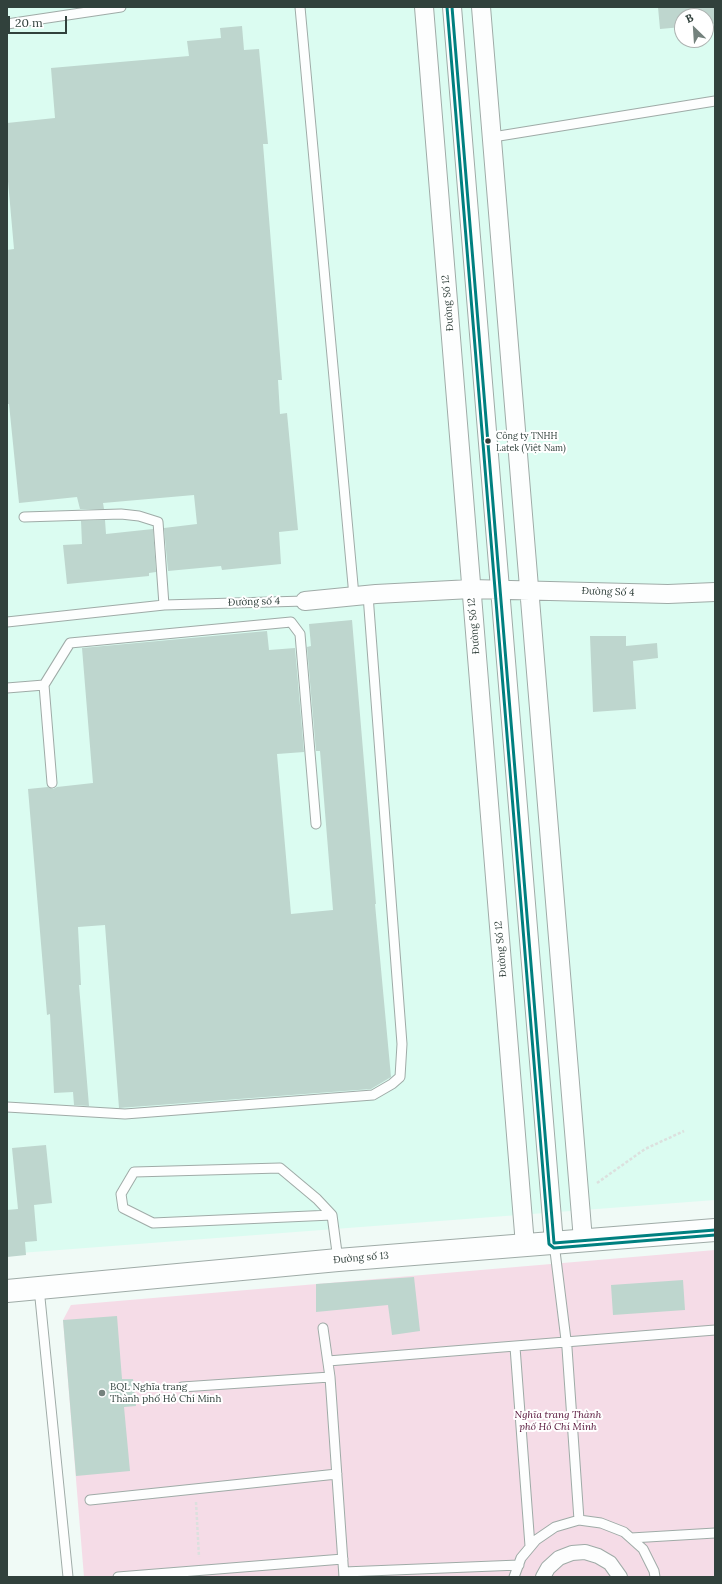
<!DOCTYPE html>
<html>
<head>
<meta charset="utf-8">
<style>
	body { margin:0 }
	#map { position:relative; width:722px; height:1584px; overflow:hidden; background:#f0faf6; font-family:Lora,serif }
	canvas { display:block }
	.frame { position:absolute; inset:0; border:8px solid #31413c; pointer-events:none }
	.north { position:absolute; left:674px; top:8px; width:40px; height:40px; box-sizing:border-box; background:#fff; border:1px solid #adb3b1; border-radius:50%; rotate:335deg; font-size:11px; font-weight:700; line-height:16px; text-align:center; color:#31413c }
	.north::after { content:''; display:block; margin:auto; width:14px; height:18px; background:#74827d; clip-path:polygon(50% 0,100% 100%,50% 72%,0 100%) }
	.scale { position:absolute; left:8px; top:16px; width:59px; height:18px; box-sizing:border-box; border:2px solid #31413c; border-top:0; padding-left:5px; font-size:12px; line-height:14px; white-space:nowrap; color:#31413c; -webkit-text-stroke:3px #fff; paint-order:stroke }
</style>
</head>
<body>
<div id="map">
<canvas width="722" height="1584"></canvas>
<div class="frame"></div>
<div class="north">B</div>
<div class="scale">20 m</div>
</div>
<script>
const context = document.querySelector('canvas').getContext('2d');
context.lineJoin = 'round';
function paint(path, color) { context.fillStyle = color; context.fill(path, 'evenodd'); }
const toPath = rows => new Path2D(rows.map(r => 'M' + r).join(''));
function trace(path, color, width, dash) { context.strokeStyle = color; context.lineWidth = width; context.lineCap = dash ? 'butt' : 'round'; context.setLineDash(dash || []); context.stroke(path); }
function drawText(font, color, halo, rows, align = 'center') {
  context.font = font + ' Lora,serif'; context.lineWidth = 4; context.setLineDash([]); context.textBaseline = 'middle'; context.strokeStyle = halo; context.fillStyle = color; for (const [text, x, y, turn = 0] of rows) {
    context.save(); context.translate(x, y); context.rotate((+turn || 0) * Math.PI / 180); context.textAlign = isNaN(turn) ? turn : align; if (halo) context.strokeText(text, 0, 0); context.fillText(text, 0, 0); context.restore();
  }
}
paint(toPath([
	[7,7,715,7,715,1200,7,1254],
	[682,16,706,16,706,40,682,40]
]), '#dbfcf1');
paint(toPath([
	[715,1250,715,1577,84,1577,63,1320,71,1305]
]), '#f5dce7');
paint(toPath([
	[658,7,715,7,715,24,706,25,706,16,682,16,682,27,660,29],
	[242,26,244,50,259,49,268,144,263,144,282,380,278,380,280,414,287,413,298,530,279,532,281,564,222,570,221,566,168,571,164,528,197,524,194,495,103,503,104,509,80,509,77,497,19,503,9,404,7,404,7,250,14,249,7,170,7,123,55,118,51,68,189,56,187,41,221,38,220,28],
	[105,520,106,534,153,529,156,572,149,573,149,576,67,584,63,545,82,544,81,521],
	[352,620,376,904,375,904,391,1077,371,1089,119,1108,105,925,78,927,81,985,79,985,89,1106,74,1105,73,1092,54,1093,50,1014,47,1015,28,789,48,787,53,789,57,787,93,783,82,648,267,631,269,650,295,648,304,752,277,754,291,914,333,910,320,751,316,751,307,647,311,646,309,624],
	[590,636,626,636,626,646,657,643,658,658,633,661,636,709,593,712],
	[46,1145,52,1203,34,1205,37,1241,25,1242,26,1255,7,1257,7,1210,18,1209,12,1148],
	[414,1277,420,1331,392,1335,388,1305,316,1312,316,1284],
	[683,1280,685,1310,613,1315,611,1285],
	[117,1316,122,1379,133,1379,136,1406,124,1407,130,1471,76,1476,63,1320]
]), '#bed6ce');
const service = toPath([
	[300,7,354,596],
	[7,24,121,7],
	[493,137,715,101],
	[24,517,121,514,139,516,158,522,164,605],
	[7,622,164,605,305,601],
	[44,685,52,783],
	[7,688,44,685,70,643,291,622,300,634,316,824],
	[7,1107,125,1114,373,1095,392,1084,400,1077,402,1044,368,595],
	[332,1215,153,1223,123,1208,121,1194,134,1172,280,1168,317,1199,332,1215,338,1260],
	[554,1243,567,1348,579,1520],
	[39,1288,68,1577],
	[323,1328,330,1377,344,1577],
	[515,1347,530,1546],
	[328,1361,715,1330],
	[182,1387,330,1377],
	[90,1500,337,1474],
	[631,1538,715,1533],
	[344,1572,519,1565],
	[118,1577,343,1559],
	[514,1577,521,1558,536,1540,555,1527,579,1520,601,1523,624,1532,643,1549,654,1571,655,1577]
]);
const pedestrian = toPath([
	[543,1577,548,1568,559,1558,572,1553,585,1552,598,1556,610,1563,620,1577]
]);
const minor = toPath([
	[424,7,525,1245],
	[452,7,554,1243],
	[481,7,583,1240],
	[305,601,376,594,471,589,668,594,715,592]
]);
const tertiary = toPath([
	[7,1291,338,1260,715,1230]
]);
trace(service, '#9faba7', 11);
trace(pedestrian, '#9faba7', 16);
trace(minor, '#9faba7', 20);
trace(tertiary, '#9faba7', 24);
trace(toPath([
	[597,1183,645,1149,684,1131],
	[196,1502,199,1557]
]), '#dce0de', 2.5, [3, 2]);
trace(service, '#fdfefe', 9);
trace(pedestrian, '#fdfefe', 14);
trace(minor, '#fdfefe', 18);
trace(tertiary, '#fdfefe', 22);
trace(toPath([
	[452,7,554,1243,715,1230]
]), '#008080', 3);
trace(toPath([
	[447,7,549,1244,554,1248,715,1235]
]), '#008080', 3);
for (const [x, y, r, color] of [
	[488,441,3.5,"#31413c"],
	[102,1393,4,"#74827d"]
]) { const dot = new Path2D(); dot.arc(x, y, r, 0, 2 * Math.PI); context.fillStyle = color; context.fill(dot); trace(dot, '#fff', 1.5); }
drawText('9px', '#31413c', '#fff', [
	["Công ty TNHH",496,436],
	["Latek (Việt Nam)",496,448]
], 'left');
drawText('10px', '#31413c', '#fff', [
	["Đường Số 12",448,303,-95],
	["Đường Số 4",608,592,2],
	["Đường số 4",254,602,-2],
	["Đường Số 12",474,626,-95],
	["Đường Số 12",501,949,-95],
	["Đường số 13",361,1258,-5]
]);
drawText('10px', '#31413c', '#fff', [
	["BQL Nghĩa trang",110,1387],
	["Thành phố Hồ Chí Minh",110,1399]
], 'left');
drawText('italic 10px', '#520e34', '#fff', [
	["Nghĩa trang Thành",558,1415],
	["phố Hồ Chí Minh",558,1427]
]);
</script>
</body>
</html>
